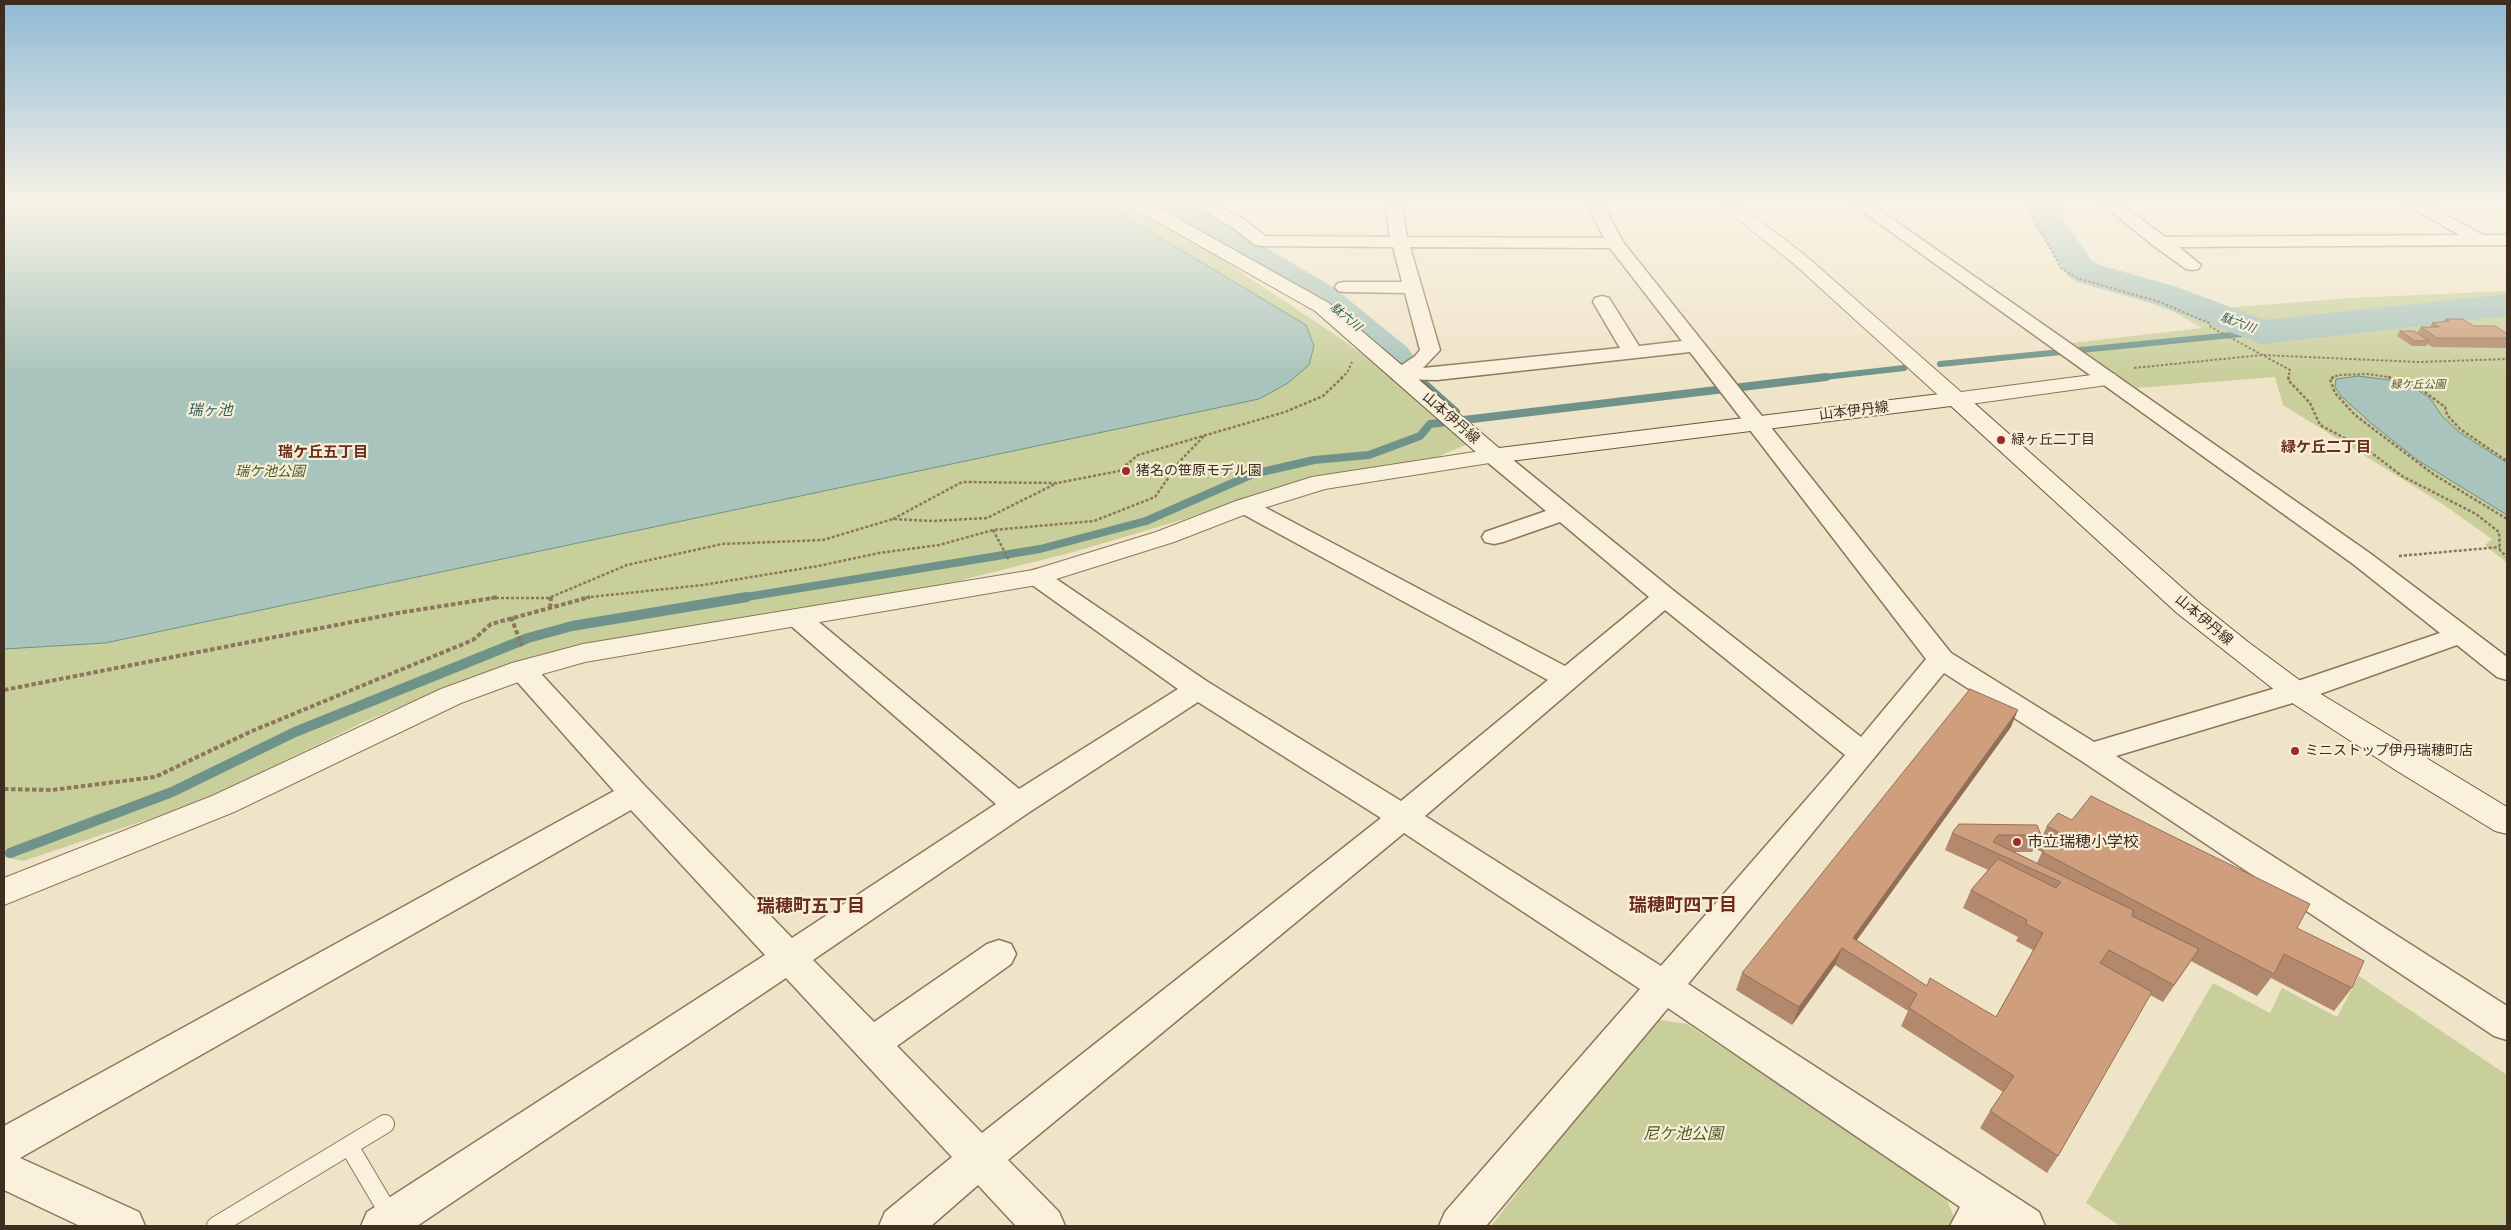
<!DOCTYPE html>
<html>
<head>
<meta charset="utf-8">
<style>
	body { margin:0 }
	#map { position:relative; width:2511px; height:1230px; overflow:hidden; background:#f0e4c8; font-family:"Crimson Pro",serif }
	canvas { display:block }
	.frame { position:absolute; inset:0; border:5px solid #3d2e20; pointer-events:none }
</style>
</head>
<body>
<div id="map">
<canvas width="2511" height="1230"></canvas>
<div class="frame"></div>
</div>
<script>
const context = document.querySelector('canvas').getContext('2d');
context.lineJoin = 'round';
function paint(path, color) { context.fillStyle = color; context.fill(path, 'evenodd'); }
const toPath = rows => new Path2D(rows.map(r => 'M' + r).join(''));
function trace(path, color, width, dash) { context.strokeStyle = color; context.lineWidth = width; context.lineCap = dash ? 'butt' : 'round'; context.setLineDash(dash || []); context.stroke(path); }
function drawText(font, color, halo, rows, align = 'center') {
  context.font = font + ' "Crimson Pro","Noto Sans JP",serif'; context.lineWidth = 4.5; context.setLineDash([]); context.textBaseline = 'middle'; context.strokeStyle = halo; context.fillStyle = color; for (const [text, x, y, turn = 0] of rows) {
    context.save(); context.translate(x, y); context.rotate((+turn || 0) * Math.PI / 180); context.textAlign = isNaN(turn) ? turn : align; if (halo) context.strokeText(text, 0, 0); context.fillText(text, 0, 0); context.restore();
  }
}
paint(toPath([
	[4,204,1127,204,1215,255,1337,336,1382,368,1468,444,1430,460,1344,474,1268,490,1185,519,1070,553,942,585,558,650,469,678,366,721,198,803,23,861,4,857],
	[2507,291,2507,563,2485,545,2492,539,2441,503,2283,405,2275,377,2137,388,2072,343,2202,328,2174,312,2349,298],
	[2359,976,2507,1075,2507,1226,2120,1226,2086,1203,2213,983,2270,1013,2282,988,2337,1017],
	[1654,1019,1687,1024,1944,1193,1956,1222,1953,1226,1491,1226]
]), '#c9cf9b');
const water = toPath([
	[4,204,1104,204,1306,325,1314,346,1309,365,1288,383,1259,399,105,643,4,649,4,204],
	[2358,376,2397,381,2416,389,2430,398,2442,416,2459,432,2507,463,2507,515,2419,461,2372,424,2341,396,2335,387,2336,379,2358,376]
]);
paint(water, '#a9c4bc');
trace(water, '#6f938a', 1);
trace(toPath([
	[1393,355,1419,378],
	[1940,364,2262,332],
	[1816,378,1904,368]
]), '#6f938a', 6);
trace(toPath([
	[1417,377,1456,412],
	[740,598,1040,549,1146,521,1253,474,1314,460,1369,455,1420,436,1430,424,1826,377]
]), '#6f938a', 8);
trace(toPath([
	[10,853,172,792,295,732,528,638,572,626,747,597]
]), '#6f938a', 10);
paint(toPath([
	[1153,204,1192,204,1333,287,1407,347,1413,355,1407,363,1393,367,1379,363,1307,303,1158,211,1153,204],
	[2032,204,2064,204,2062,218,2092,261,2103,266,2174,286,2265,320,2507,294,2507,316,2262,344,2148,302,2077,282,2067,275,2030,218,2032,204]
]), '#a9c4bc');
const service = toPath([
	[349,1146,391,1217],
	[216,1226,385,1124]
]);
const minor = toPath([
	[1194,204,1214,204,1245,220,1265,236,1390,237,1385,204,1401,204,1407,237,1604,238,1587,204,1603,204,1623,242,1951,653,2094,742,2286,685,2440,633,2353,564,1852,204,1871,204,2371,554,2507,657,2507,680,2497,677,2457,645,2306,699,2116,756,2507,1006,2507,1040,2494,1036,2080,760,1944,673,1688,984,2039,1212,2045,1226,1950,1226,1960,1207,1668,1008,1486,1226,1439,1226,1445,1212,1640,989,1404,833,1008,1160,1059,1212,1065,1226,1016,1226,978,1185,931,1226,879,1226,885,1212,952,1157,786,978,417,1226,361,1226,367,1212,765,955,631,810,20,1158,139,1212,145,1226,80,1226,4,1190,4,1126,614,791,512,676,508,670,512,664,522,661,532,664,645,786,792,938,996,804,790,625,786,619,790,613,799,611,808,613,1019,789,1178,689,1028,582,1024,577,1028,572,1037,569,1046,572,1208,682,1401,801,1548,680,1237,511,1233,506,1237,501,1245,499,1253,501,1565,666,1649,597,1560,522,1503,542,1494,544,1485,542,1482,537,1485,532,1546,511,1486,461,1483,456,1486,451,1494,449,1502,451,1674,591,1861,737,1926,659,1690,352,1437,380,1393,379,1390,375,1393,371,1415,356,1420,350,1405,293,1344,292,1338,291,1335,287,1338,283,1344,282,1402,282,1393,247,1261,246,1255,245,1233,228,1194,204],
	[1410,247,1610,248,1682,341,1639,346,1609,298,1602,296,1595,298,1593,302,1620,348,1423,368,1440,350,1410,247],
	[1665,610,1845,755,1661,966,1425,816,1665,610],
	[1198,702,1381,818,982,1133,897,1046,1011,964,1016,954,1011,944,999,940,987,944,874,1022,813,960,1028,813,1198,702],
	[2102,204,2121,204,2165,237,2459,235,2406,204,2426,204,2483,235,2507,235,2507,245,2179,247,2201,265,2198,269,2192,270,2186,269,2154,246,2102,204]
]);
const tertiary = toPath([
	[1719,204,1738,204,1806,256,1961,392,2107,373,2115,374,2118,379,2115,384,2107,385,1956,406,1948,404,1794,264,1719,204],
	[1494,449,1502,451,1506,456,1502,461,1325,489,1254,511,1174,542,1037,585,585,662,532,677,461,703,234,812,4,905,4,878,212,796,441,689,512,663,583,644,1033,570,1156,532,1236,501,1312,477,1494,449]
]);
const secondary = toPath([
	[1131,204,1152,204,1329,303,1499,448,1956,392,1964,394,2197,601,2248,642,2306,685,2507,807,2507,834,2495,831,2397,771,2286,699,2177,613,1951,406,1494,463,1486,461,1315,311,1133,208,1131,204]
]);
trace(service, '#8d765c', 20);
trace(minor, '#8d765c', 3);
trace(tertiary, '#8d765c', 2);
trace(secondary, '#6f573f', 2);
trace(toPath([
	[2026,204,2061,268,2077,278,2160,302,2209,323,2211,327,2290,370,2288,378],
	[2134,368,2262,355,2418,362,2507,359],
	[1341,378,1347,373,1352,362],
	[2331,378,2339,375,2368,374,2394,378]
]), '#8d765c', 2, [2.5, 2]);
trace(toPath([
	[2289,377,2288,380,2310,403,2320,425,2369,451,2402,476,2476,514,2499,532,2500,550,2507,557],
	[2334,377,2330,379,2335,393,2355,415,2433,474,2507,519],
	[2388,377,2418,387,2445,407,2447,415,2460,429,2507,461],
	[893,519,962,482,1057,483,1119,471,1138,455,1285,412,1323,396,1343,377],
	[993,530,1009,560],
	[2399,556,2500,547],
	[551,597,627,565,722,544,823,540,893,519,932,521,987,518,1057,483],
	[491,598,551,598],
	[581,598,703,585,818,566,879,553,939,545,993,530,1094,521,1155,497,1180,461,1206,434]
]), '#8d765c', 2.5, [3, 2]);
trace(toPath([
	[550,608,551,597],
	[511,617,522,646],
	[4,690,398,613,499,597],
	[4,789,52,790,155,777,252,731,473,640,491,624,590,597]
]), '#8d765c', 4, [4.5, 2.5]);
trace(service, '#faf1dc', 18);
paint(minor, '#faf1dc');
paint(tertiary, '#faf1dc');
paint(secondary, '#faf1dc');
paint(toPath([
	[2446,319,2507,334,2507,348,2432,347,2428,344,2426,346,2412,346,2397,336,2400,331,2417,333,2421,327,2430,327,2432,323,2444,322],
	[2011,727,1857,940,1927,986,1996,1017,2033,950,2016,941,2018,937,1963,908,1971,890,1988,870,1945,850,1952,833,2041,835,2032,852,2015,852,2037,863,2042,852,2036,849,2047,826,2072,820,2297,928,2352,988,2334,1011,2271,978,2257,996,2191,961,2163,1002,2150,995,2058,1156,2047,1173,1980,1128,1990,1111,2003,1092,1901,1026,1908,1011,1835,965,1792,1025,1736,990,1742,973]
]), '#b2896c');
paint(toPath([
	[2018,710,2011,727,1848,952,1853,938],
	[1842,948,1835,965,1792,1025,1799,1007]
]), '#916f58');
const building = toPath([
	[2446,319,2462,319,2474,326,2495,326,2507,334,2507,338,2437,338,2421,327,2439,327,2432,323,2449,321,2446,319],
	[2400,331,2414,331,2429,341,2415,341,2400,331],
	[1970,689,2018,710,1853,938,1927,986,1930,978,1996,1017,2043,933,2026,924,2027,920,1971,890,1998,859,2056,888,2061,882,1952,833,1959,824,2037,825,2041,835,1998,835,1993,842,2133,910,2132,916,2199,949,2174,985,2109,950,2100,963,2152,992,2058,1156,1990,1111,2014,1076,1909,1008,1917,994,1842,948,1799,1007,1742,973,1970,689],
	[2091,796,2310,904,2297,928,2364,961,2352,988,2284,954,2274,974,2042,852,2058,832,2047,826,2058,813,2072,820,2091,796]
]);
paint(building, '#cf9f7d');
trace(building, '#916f58', 1);
const sky = context.createLinearGradient(0, 0, 0, 376);
sky.addColorStop(0, '#8fbad6');
sky.addColorStop(0.54, '#f8f3e6');
sky.addColorStop(1, '#f8f3e600');
context.fillStyle = sky;
context.fillRect(0, 0, 2511, 376);
for (const [x, y, r, color] of [
	[2001,440,5,"#9e2a2b"],
	[1126,471,5,"#9e2a2b"],
	[2295,751,5,"#9e2a2b"],
	[2017,842,5,"#9e2a2b"]
]) { const dot = new Path2D(); dot.arc(x, y, r, 0, 2 * Math.PI); context.fillStyle = color; context.fill(dot); trace(dot, '#f7eed8', 2); }
drawText('italic 11px', '#4d5a26', '#f7eed8', [
	["緑ケ丘公園",2418,385]
]);
drawText('italic 12px', '#2f5d5a', '#f7eed8', [
	["駄六川",1346,317,40],
	["駄六川",2238,323,20]
]);
drawText('14px', '#3d2e20', '#f7eed8', [
	["山本伊丹線",1854,411,-7],
	["山本伊丹線",1451,418,41],
	["山本伊丹線",2204,620,40]
]);
drawText('14px', '#3d2e20', '#f7eed8', [
	["緑ヶ丘二丁目",2011,440],
	["猪名の笹原モデル園",1136,471],
	["ミニストップ伊丹瑞穂町店",2305,751]
], 'left');
drawText('italic 14px', '#4d5a26', '#f7eed8', [
	["瑞ケ池公園",270,472]
]);
drawText('italic 15px', '#2f5d5a', '#f7eed8', [
	["瑞ヶ池",210,410]
]);
drawText('bold 15px', '#6b2e1e', '#f7eed8', [
	["緑ケ丘二丁目",2326,447],
	["瑞ケ丘五丁目",323,452]
]);
drawText('16px', '#3d2e20', '#f7eed8', [
	["市立瑞穂小学校",2027,842]
], 'left');
drawText('italic 16px', '#4d5a26', '#f7eed8', [
	["尼ケ池公園",1683,1134]
]);
drawText('bold 18px', '#6b2e1e', '#f7eed8', [
	["瑞穂町四丁目",1683,905],
	["瑞穂町五丁目",811,906]
]);
</script>
</body>
</html>
